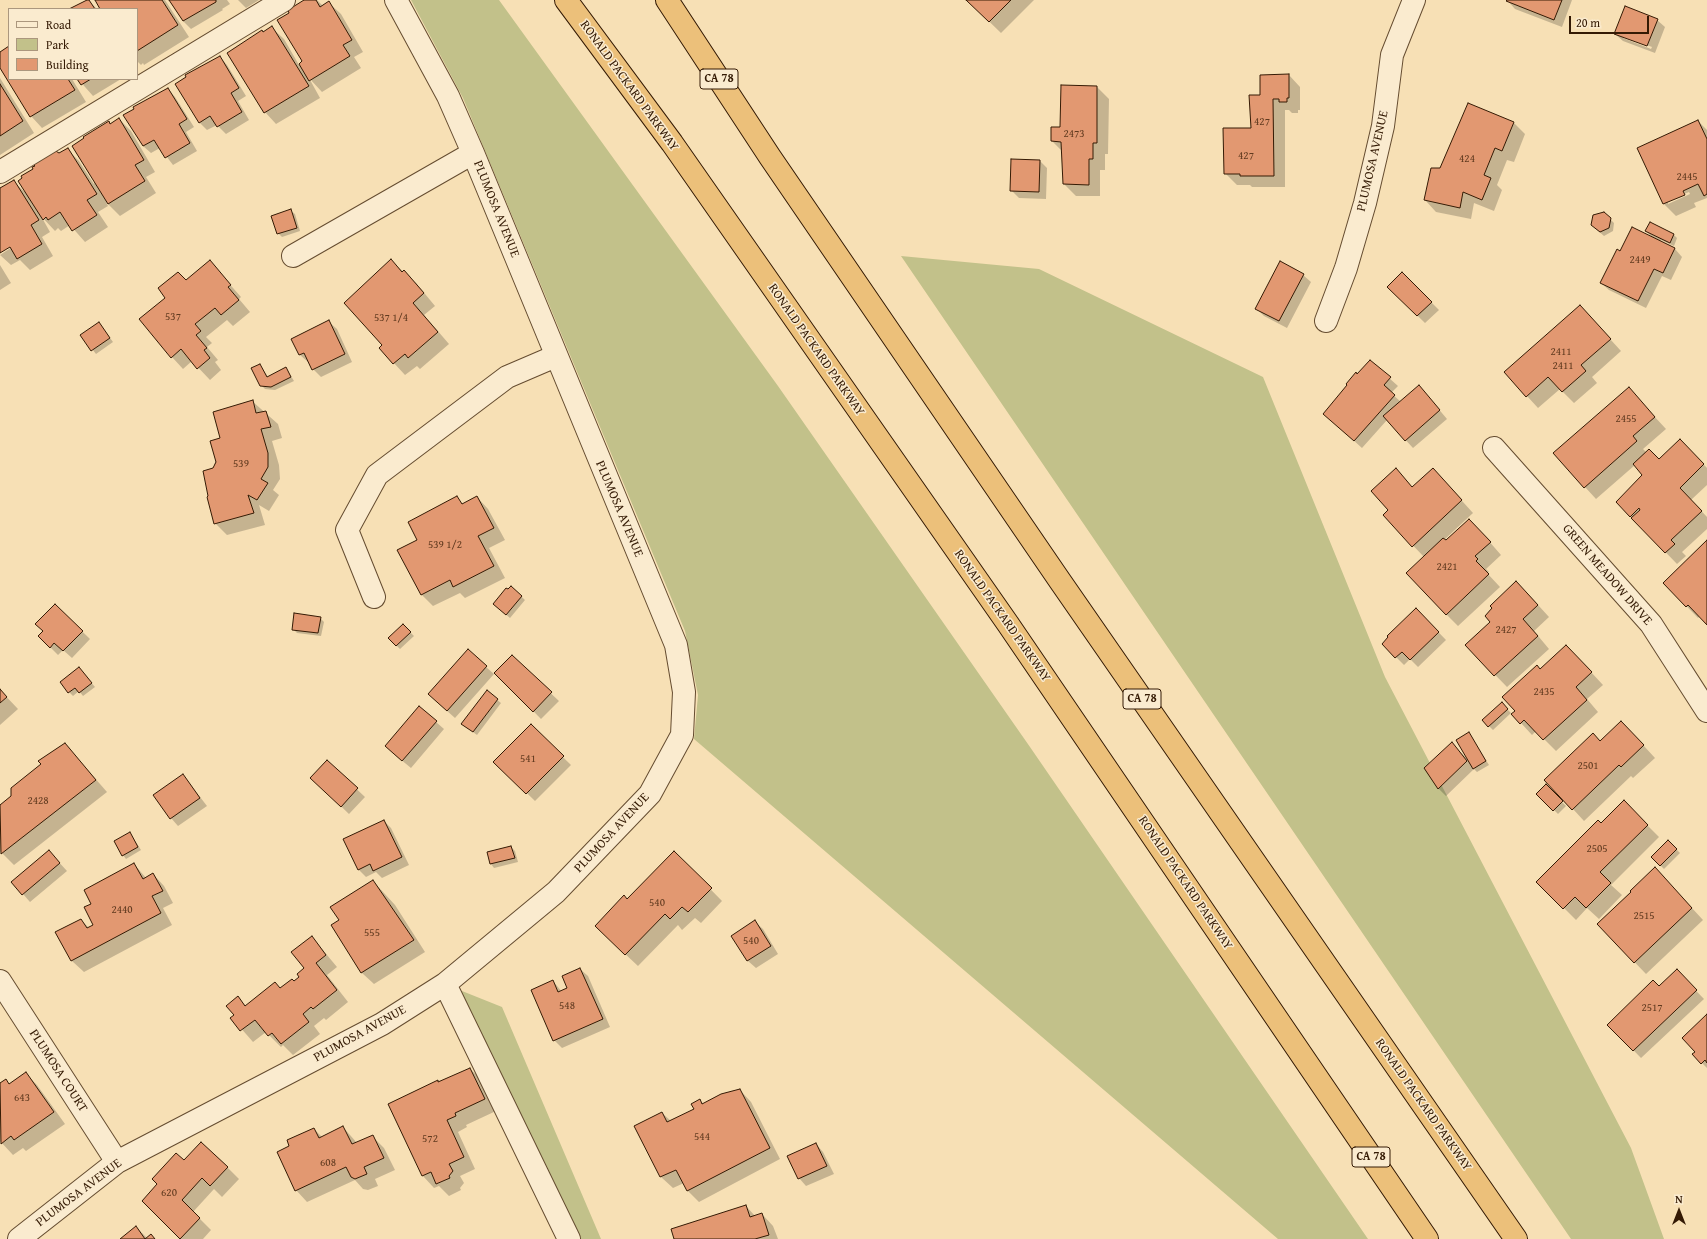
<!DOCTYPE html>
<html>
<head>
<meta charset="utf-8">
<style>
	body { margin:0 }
	#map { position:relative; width:1707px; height:1239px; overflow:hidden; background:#f7e0b5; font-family:"Gentium Book Plus",serif }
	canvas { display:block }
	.legend { position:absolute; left:8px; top:8px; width:130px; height:72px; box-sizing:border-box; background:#faebcf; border:1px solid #ab977e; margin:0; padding:5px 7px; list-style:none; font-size:12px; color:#341a04 }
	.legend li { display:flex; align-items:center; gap:8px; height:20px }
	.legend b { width:20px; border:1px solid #ab977e }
	.north { position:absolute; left:1659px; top:1191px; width:40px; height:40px; -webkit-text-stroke:3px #faebcf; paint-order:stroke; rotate:0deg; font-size:11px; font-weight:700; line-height:16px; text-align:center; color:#341a04 }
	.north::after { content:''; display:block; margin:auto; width:14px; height:18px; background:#341a04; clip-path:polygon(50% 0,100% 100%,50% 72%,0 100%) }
	.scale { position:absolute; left:1569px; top:16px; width:80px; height:18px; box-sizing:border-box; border:2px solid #341a04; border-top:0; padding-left:5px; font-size:12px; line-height:14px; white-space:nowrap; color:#341a04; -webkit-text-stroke:3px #faebcf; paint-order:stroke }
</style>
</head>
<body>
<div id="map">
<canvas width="1707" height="1239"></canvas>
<ul class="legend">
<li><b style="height:5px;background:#faebcf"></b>Road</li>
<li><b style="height:11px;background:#c2c18a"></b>Park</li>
<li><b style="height:11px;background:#e29871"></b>Building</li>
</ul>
<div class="north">N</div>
<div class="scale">20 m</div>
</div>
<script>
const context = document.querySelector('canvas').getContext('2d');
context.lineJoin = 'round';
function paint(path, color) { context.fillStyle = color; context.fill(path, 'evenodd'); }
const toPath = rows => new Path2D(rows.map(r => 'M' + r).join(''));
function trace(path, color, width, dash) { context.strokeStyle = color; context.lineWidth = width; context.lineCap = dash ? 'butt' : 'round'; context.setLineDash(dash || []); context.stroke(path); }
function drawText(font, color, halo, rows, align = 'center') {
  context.font = font + ' "Gentium Book Plus",serif'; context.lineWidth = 3; context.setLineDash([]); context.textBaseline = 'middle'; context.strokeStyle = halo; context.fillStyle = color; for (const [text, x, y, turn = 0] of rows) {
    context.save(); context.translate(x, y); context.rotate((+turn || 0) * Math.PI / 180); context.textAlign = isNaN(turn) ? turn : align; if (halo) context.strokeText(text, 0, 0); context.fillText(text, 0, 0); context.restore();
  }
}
paint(toPath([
	[411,0,499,0,778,386,1030,747,1368,1239,1278,1239,694,739,698,695,685,631,463,98],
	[901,256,1039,269,1263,377,1385,677,1631,1148,1664,1239,1571,1239],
	[452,987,502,1007,601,1239,576,1239]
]), '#c2c18a');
paint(toPath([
	[88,0,97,9,74,9],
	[96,0,165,0,189,37,144,65,143,63,141,65,137,61,137,9,101,9],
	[171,0,227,0,230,4,222,9,223,10,191,29,183,21],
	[238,0,259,0,246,8],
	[306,0,317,0,323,6,329,3,341,14,363,52,354,57,361,68,322,92,309,78,320,98,276,124,265,112,262,31,264,33,272,28,284,39,299,65,304,62,290,13],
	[967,0,1034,0,1001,33],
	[1507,0,1572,0,1562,27,1515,9],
	[1657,20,1665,27,1655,53,1623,41,1615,34],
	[1623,36,1652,47,1651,49,1623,38],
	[9,47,9,79,72,79,86,102,42,128,31,116,0,66,0,53],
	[220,57,227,65,246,96,238,101,249,120,226,134,217,125,207,130,200,123],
	[1289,75,1300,87,1300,110,1298,110,1298,113,1292,113,1289,110,1285,110,1285,187,1252,187,1250,185,1237,185,1225,173,1252,129,1261,96],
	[0,78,34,133,0,155],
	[78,79,121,79,93,96],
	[1097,87,1109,99,1108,154,1105,154,1105,170,1100,170,1100,196,1076,196,1064,184,1062,151,1052,141],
	[168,89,175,97,194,127,186,132,197,151,173,165,160,148,151,153,143,146,125,115,159,93,160,94],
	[119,119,131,131,155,172,146,177,156,193,120,216,106,202,108,206,98,212,108,227,85,242,70,225,61,231,58,228,55,231,41,216,50,232,42,237,53,256,30,270,20,260,11,265,0,255,15,245,14,244,0,252,0,190,14,182,27,194,59,155,67,149,79,161,94,184,110,125],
	[1698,121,1707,130,1707,198,1694,203,1696,207,1676,216,1664,204,1638,149],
	[1689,192,1690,194,1668,204,1668,201],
	[1514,123,1525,134,1514,162,1507,160,1497,185,1502,190,1494,211,1474,203,1471,219,1436,212,1425,200,1432,169,1441,170],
	[1040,161,1047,168,1046,199,1019,198,1011,190],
	[291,211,295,214,300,231,282,237,278,233],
	[1604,213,1614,223,1613,231,1604,236,1596,229],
	[1650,223,1674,235,1677,238,1674,246,1661,240,1660,242,1675,249,1682,257,1671,280,1662,276,1646,308,1609,290,1601,283,1621,252,1653,238,1646,231],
	[391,261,416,283,435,306,424,315,449,344,420,369,417,366,405,375,380,348,383,345],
	[210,262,241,297,239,299,250,312,233,326,227,320,206,337,212,343,207,347,218,360,215,362,221,370,210,380,192,361,183,369,172,357,186,281],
	[0,265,11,283,0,290],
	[1402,273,1439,310,1425,323,1388,287],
	[1303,275,1311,282,1287,328,1264,316,1257,309],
	[1580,306,1621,351,1592,377,1597,383,1574,403,1560,389,1538,408,1527,396],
	[329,322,337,329,352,362,321,377,313,369,309,362,308,362,300,355],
	[102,327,113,342,96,354,81,335],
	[1370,361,1398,386,1391,393,1401,402,1426,394,1447,419,1413,448,1387,420,1362,448,1324,414],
	[260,365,268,377,286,368,294,381,275,390,265,389,261,385],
	[1629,389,1666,429,1643,449,1647,453,1659,460,1692,452,1707,468,1707,485,1691,500,1707,517,1707,529,1682,552,1686,556,1677,564,1617,502,1644,475,1635,465,1596,499,1585,487],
	[252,401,278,424,282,438,272,441,279,465,280,479,273,490,279,495,269,511,259,505,265,525,227,535,215,523,213,469,222,439],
	[1407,481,1413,488,1444,481,1473,513,1444,540,1446,542,1481,532,1501,555,1486,569,1489,572,1487,573,1500,587,1458,626,1446,614,1424,557,1384,515,1390,510],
	[477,497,488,509,505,540,489,548,505,578,465,598,460,593,433,606,422,595,418,540,457,498,463,504],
	[1707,542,1707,623,1700,616,1698,618,1664,583],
	[511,587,525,600,510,618,497,607],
	[1528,594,1549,617,1534,631,1549,649,1507,687,1466,645],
	[55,605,90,639,72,658,63,650,58,655,39,636,44,631],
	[1416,609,1446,640,1418,667,1410,659,1404,665,1383,644],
	[320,618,324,622,321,636,297,633,293,629],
	[403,625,414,636,400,649,389,638],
	[512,657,559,701,541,719,496,673],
	[1578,658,1603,685,1587,699,1598,712,1556,751,1536,731,1532,735,1521,723,1540,670],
	[486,667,494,674,455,718,437,702],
	[82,672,95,687,83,696,79,691,73,696,69,692],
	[0,690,18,709,0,725],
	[487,692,501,703,477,735,466,727],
	[1502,704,1511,713,1493,730,1483,720],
	[436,722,444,729,411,768,394,754],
	[531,726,571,765,535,801,495,762],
	[1469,734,1489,765,1477,772,1474,769,1446,796,1439,789,1425,769,1452,743,1469,761],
	[1633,734,1655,758,1633,778,1631,776,1584,821,1573,809,1600,742],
	[65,744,107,792,14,865,0,851,0,807],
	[327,761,365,797,349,814,319,785],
	[183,775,207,806,178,826,171,818],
	[1546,786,1566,806,1558,814,1538,794],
	[1624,802,1659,837,1611,885,1622,895,1599,919,1587,908,1576,920,1538,882],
	[384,821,391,828,409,865,382,878,376,872,366,877,358,869],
	[130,833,141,850,126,859,123,855],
	[1668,841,1680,853,1664,869,1652,857],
	[511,847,515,851,518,862,494,868,491,864,488,853],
	[674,852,722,901,701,923,695,918,682,930,678,925,638,966,608,938,627,900],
	[56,859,67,871,30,902,23,894],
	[134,864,146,878,153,874,164,886,173,903,163,908,172,925,84,972,72,961,57,933,81,920,89,928,95,925,92,904],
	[1655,868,1703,920,1646,974,1598,924],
	[373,881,395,905,425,952,374,984,362,973,332,926,340,921],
	[755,922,763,929,778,954,756,968,748,961,732,936],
	[312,937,337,967,327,975,348,1002,326,1020,324,1018,314,1026,320,1034,293,1055,283,1045,281,1047,266,1032,253,1042,232,1018,235,1015,238,998,246,1006,294,983,301,977,305,969],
	[580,969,588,976,610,1027,562,1048,554,1040,553,981,562,992,569,989],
	[1677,971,1704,999,1641,1058,1609,1025,1659,988],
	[1707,1016,1707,1068,1693,1054,1696,1052],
	[470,1069,482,1080,496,1111,466,1125,467,1127,458,1132,475,1169,460,1176,464,1183,460,1188,461,1190,449,1196,439,1186,434,1188,423,1176,389,1104,437,1081,439,1083],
	[26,1074,37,1085,65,1124,26,1151,23,1148,13,1155,0,1141,0,1084,5,1080,10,1085],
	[740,1090,751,1102,780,1159,699,1202,687,1190,684,1183,673,1188,661,1177,636,1126,662,1113,671,1121,695,1109,699,1100,704,1104],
	[343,1127,357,1143,372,1136,384,1148,395,1170,375,1179,378,1186,368,1190,363,1189,355,1180,307,1202,296,1190,291,1146,314,1129,322,1137],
	[816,1144,823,1152,834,1174,806,1186,799,1178],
	[184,1161,227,1167,239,1179,222,1197,214,1189,193,1212,211,1230,203,1239,181,1239,143,1201],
	[746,1206,755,1216,762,1214,773,1226,778,1239,675,1239],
	[136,1227,147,1238,154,1239,121,1239]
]), '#0003');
const building = toPath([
	[87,0,89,0,95,9,69,9,87,0],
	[95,0,162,0,178,25,137,51,137,9,100,9,95,0],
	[169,0,216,0,216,2,183,21,169,0],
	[304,0,316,0,320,7,329,1,352,40,343,45,350,56,309,81,299,64,302,61,277,20,289,13,288,10,304,0],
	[966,0,1011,0,989,22,966,0],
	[1507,0,1562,0,1554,20,1506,1,1507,0],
	[1625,6,1658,19,1647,46,1614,34,1625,6],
	[272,26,309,86,264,113,227,53,262,30,263,32,272,26],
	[9,46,9,79,68,79,75,90,30,117,0,68,0,52,9,46],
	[220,56,239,88,231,93,242,112,217,127,210,116,199,123,175,84,186,77,185,75,220,56],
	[1289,74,1289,98,1287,98,1287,102,1279,102,1279,99,1273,99,1274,176,1240,176,1240,174,1224,174,1223,128,1251,128,1249,95,1260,95,1260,75,1289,74],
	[77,79,91,79,81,85,77,79],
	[0,84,23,121,0,136,0,84],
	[1061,85,1097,86,1097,143,1093,143,1093,159,1089,159,1089,185,1063,184,1061,142,1051,141,1051,127,1060,127,1061,85],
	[168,88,187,119,179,124,190,143,165,158,154,140,143,146,123,115,134,109,133,107,168,88],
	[1468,103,1514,122,1502,151,1495,148,1484,175,1491,178,1482,200,1463,192,1460,208,1424,200,1431,168,1440,168,1468,103],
	[119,118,144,160,135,165,145,181,108,204,72,146,84,138,83,137,109,121,110,124,119,118],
	[1698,120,1707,139,1707,194,1704,196,1698,184,1683,191,1685,195,1663,204,1637,148,1698,120],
	[68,148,97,194,87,200,97,215,72,231,60,212,48,220,46,217,43,220,18,181,22,178,21,176,33,169,32,167,35,166,33,164,54,150,59,153,68,148],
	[1011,159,1040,160,1039,192,1010,191,1011,159],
	[14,180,39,220,31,225,42,244,17,259,10,247,0,253,0,188,14,180],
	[291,209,297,228,277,234,271,216,291,209],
	[1604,212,1611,218,1609,228,1600,232,1591,225,1593,215,1604,212],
	[1650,222,1674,234,1670,243,1645,231,1650,222],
	[1632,227,1675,248,1663,273,1654,269,1638,301,1600,283,1617,249,1620,251,1632,227],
	[391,259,402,272,404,270,424,293,413,303,438,332,408,358,405,354,393,364,379,348,382,345,344,303,391,259],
	[210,260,231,285,228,287,239,300,221,315,215,308,195,324,201,331,196,335,207,348,204,350,210,358,197,369,181,349,171,358,139,319,165,298,158,288,178,272,186,280,210,260],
	[1280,261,1304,274,1279,321,1255,309,1280,261],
	[1402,272,1432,302,1417,316,1387,287,1402,272],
	[1580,305,1611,339,1581,365,1586,371,1562,392,1548,377,1526,397,1504,372,1580,305],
	[329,320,345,354,312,370,304,353,299,355,291,339,329,320],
	[99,322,110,338,91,351,80,335,99,322],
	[1370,360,1391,377,1384,385,1395,395,1354,441,1323,414,1347,385,1346,384,1356,372,1357,374,1370,360],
	[260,364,267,377,286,367,291,377,271,387,260,386,251,368,260,364],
	[1419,385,1440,410,1405,441,1383,416,1419,385],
	[1629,387,1655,417,1633,436,1637,441,1584,488,1553,453,1629,387],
	[253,400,256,413,266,411,271,427,261,429,268,453,268,467,261,479,268,483,257,500,248,495,254,513,214,524,207,497,208,496,203,471,213,468,216,462,210,441,220,438,213,412,253,400],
	[1680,439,1704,464,1680,488,1702,511,1671,540,1675,544,1665,553,1631,518,1640,510,1639,508,1630,517,1616,502,1642,475,1633,464,1649,449,1659,459,1680,439],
	[1396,468,1412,487,1433,468,1462,500,1412,547,1383,515,1388,510,1371,491,1396,468],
	[457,496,462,504,477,496,494,528,478,536,494,566,453,587,450,580,421,595,397,550,417,540,408,522,457,496],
	[1469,519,1491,542,1475,556,1478,559,1476,561,1489,574,1446,615,1406,573,1443,538,1446,540,1469,519],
	[1707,540,1707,625,1688,605,1686,607,1663,583,1707,540],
	[1516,581,1538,605,1523,619,1538,636,1494,676,1465,645,1490,622,1485,616,1492,608,1490,606,1516,581],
	[511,586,522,596,506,615,493,604,506,588,508,589,511,586],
	[55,604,83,631,63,651,54,643,50,648,38,636,43,631,35,624,55,604],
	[1416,608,1439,632,1410,660,1402,652,1395,658,1382,644,1388,637,1387,636,1416,608],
	[294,613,321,617,318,633,292,630,294,613],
	[403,624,411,632,396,646,388,638,403,624],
	[1566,645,1592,672,1576,687,1587,700,1543,740,1524,720,1520,724,1511,714,1515,711,1502,697,1537,665,1540,669,1566,645],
	[468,649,487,666,447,711,428,694,468,649],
	[512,655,552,692,533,712,494,673,512,655],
	[79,667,92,683,79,693,75,688,68,693,60,682,79,667],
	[0,689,7,697,0,703,0,689],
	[487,690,498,699,473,732,461,724,487,690],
	[1502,702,1508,709,1488,727,1482,720,1502,702],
	[419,706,437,721,402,761,385,746,419,706],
	[1621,721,1644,745,1621,767,1619,765,1572,810,1544,780,1593,733,1600,741,1621,721],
	[531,724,564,756,526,794,493,762,531,724],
	[1469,732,1486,761,1473,769,1456,740,1469,732],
	[1452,742,1467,761,1438,789,1424,768,1452,742],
	[65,743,96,780,1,854,0,805,11,796,11,788,41,764,38,761,65,743],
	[327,760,358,788,341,807,310,778,327,760],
	[183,774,200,798,170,819,153,795,183,774],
	[1546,784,1563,801,1553,811,1536,794,1546,784],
	[1624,800,1648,825,1600,872,1611,883,1586,908,1575,897,1563,909,1536,882,1598,820,1601,823,1624,800],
	[384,820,402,857,373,871,370,864,358,870,343,839,384,820],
	[130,832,138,847,122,856,114,841,130,832],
	[1668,840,1677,849,1660,866,1651,857,1668,840],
	[511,846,515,858,490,864,487,852,511,846],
	[49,850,60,863,22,895,11,882,49,850],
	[674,851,712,888,688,912,682,907,670,919,665,914,625,955,595,926,624,895,627,899,674,851],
	[134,863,143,879,153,873,163,891,152,896,161,913,71,961,55,932,81,919,87,928,93,925,84,907,91,904,84,890,134,863],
	[1655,867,1692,908,1634,963,1597,924,1631,892,1630,891,1655,867],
	[373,880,414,940,361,973,331,925,339,920,330,907,373,880],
	[755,920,771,946,747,961,731,936,755,920],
	[312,936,326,955,316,963,337,990,313,1009,311,1007,303,1014,309,1022,281,1044,272,1033,268,1036,255,1020,240,1031,230,1018,234,1015,226,1006,238,996,245,1006,275,982,280,988,292,979,294,981,299,977,297,974,304,968,291,952,312,936],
	[580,968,603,1019,553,1041,531,990,553,980,558,992,567,988,562,976,580,968],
	[1677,969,1697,990,1633,1051,1607,1025,1653,980,1659,986,1677,969],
	[1707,1014,1707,1063,1705,1060,1701,1064,1692,1054,1695,1052,1682,1038,1707,1014],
	[470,1068,485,1099,455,1113,456,1116,447,1120,464,1157,449,1164,453,1171,449,1176,450,1178,436,1184,431,1172,422,1176,388,1104,438,1080,438,1082,470,1068],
	[26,1072,54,1112,14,1140,11,1136,1,1144,0,1083,6,1079,9,1084,26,1072],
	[740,1089,770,1148,687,1191,676,1170,660,1177,634,1126,662,1112,667,1122,694,1109,691,1104,700,1099,702,1104,721,1094,740,1089],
	[343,1126,352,1144,373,1135,384,1158,364,1167,367,1174,355,1179,351,1177,346,1167,295,1191,277,1152,289,1146,287,1140,314,1128,319,1138,343,1126],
	[201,1142,228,1167,210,1186,202,1178,182,1200,200,1218,180,1239,142,1201,157,1184,152,1179,176,1153,184,1160,201,1142],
	[816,1143,827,1166,798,1179,787,1156,816,1143],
	[746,1205,750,1217,762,1213,769,1235,755,1239,674,1239,671,1229,746,1205],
	[136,1226,145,1239,151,1234,155,1239,120,1239,136,1226]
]);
paint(building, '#e29871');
trace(building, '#341a04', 1);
const minor = toPath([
	[0,172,284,0],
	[293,256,473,153],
	[1326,321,1346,268,1365,203,1383,126,1392,55,1414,0],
	[1494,448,1651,624,1707,711],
	[374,597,347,530,377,475,507,377,556,356],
	[0,981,117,1162],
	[445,984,569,1239],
	[19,1239,117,1162,382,1024,445,984,556,892,650,794,682,735,684,692,676,645,473,153,448,96,396,0]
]);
const highway = toPath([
	[566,0,672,143,1008,624,1427,1239],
	[667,0,770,157,1060,581,1516,1239]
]);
trace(minor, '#654c30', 24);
trace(highway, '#341a04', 24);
trace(minor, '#faebcf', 22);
trace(highway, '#ecc07a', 22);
drawText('11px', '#603a1f', null, [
	["427",1262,122],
	["2473",1074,134],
	["427",1246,156],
	["424",1467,159],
	["2445",1687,177],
	["2449",1640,260],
	["537",173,317],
	["537 1/4",391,318],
	["2411",1561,352],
	["2411",1563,366],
	["2455",1626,419],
	["539",241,464],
	["539 1/2",445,545],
	["2421",1447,567],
	["2427",1506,630],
	["2435",1544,692],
	["541",528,759],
	["2501",1588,766],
	["2428",38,801],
	["2505",1597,849],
	["540",657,903],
	["2440",122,910],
	["2515",1644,916],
	["555",372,933],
	["540",751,941],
	["548",567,1006],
	["2517",1652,1008],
	["643",22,1098],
	["544",702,1137],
	["572",430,1139],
	["608",328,1163],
	["620",169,1193]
]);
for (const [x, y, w] of [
	[719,79,38],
	[1142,699,38],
	[1371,1157,38]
]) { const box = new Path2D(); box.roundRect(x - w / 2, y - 10, w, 20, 3); context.fillStyle = '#faebcf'; context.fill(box); trace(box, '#341a04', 1); }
drawText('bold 12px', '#341a04', null, [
	["CA 78",719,79],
	["CA 78",1142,699],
	["CA 78",1371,1157]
]);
drawText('13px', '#341a04', '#faebcf', [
	["RONALD PACKARD PARKWAY",629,86,54],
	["PLUMOSA AVENUE",1373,161,-77],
	["PLUMOSA AVENUE",496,209,68],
	["RONALD PACKARD PARKWAY",816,350,55],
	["PLUMOSA AVENUE",619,509,67],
	["GREEN MEADOW DRIVE",1607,575,49],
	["RONALD PACKARD PARKWAY",1002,616,55],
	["PLUMOSA AVENUE",612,833,-47],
	["RONALD PACKARD PARKWAY",1185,883,56],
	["PLUMOSA AVENUE",360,1034,-29],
	["PLUMOSA COURT",58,1071,57],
	["RONALD PACKARD PARKWAY",1423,1105,55],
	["PLUMOSA AVENUE",79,1193,-37]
]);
</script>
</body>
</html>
